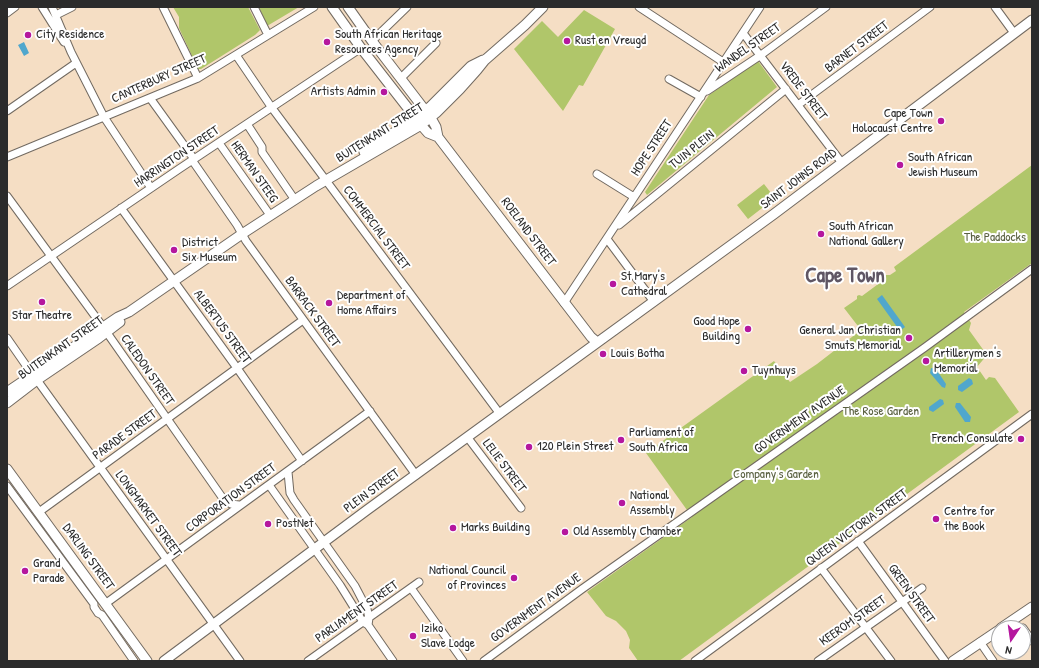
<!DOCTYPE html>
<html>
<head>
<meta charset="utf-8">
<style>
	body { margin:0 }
	#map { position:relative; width:1039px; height:668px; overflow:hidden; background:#f5dec4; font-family:"Patrick Hand",sans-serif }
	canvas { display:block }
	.frame { position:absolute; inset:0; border:8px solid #2b2b2b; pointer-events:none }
	.north { position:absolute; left:991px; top:620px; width:40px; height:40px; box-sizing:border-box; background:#fff; border:1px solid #aaa; border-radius:50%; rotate:193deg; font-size:11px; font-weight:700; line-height:16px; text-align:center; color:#2b2b2b }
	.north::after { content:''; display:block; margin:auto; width:14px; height:18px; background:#b5179e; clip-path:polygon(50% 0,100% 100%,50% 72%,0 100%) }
</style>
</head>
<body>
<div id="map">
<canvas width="1039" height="668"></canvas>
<div class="frame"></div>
<div class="north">N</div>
</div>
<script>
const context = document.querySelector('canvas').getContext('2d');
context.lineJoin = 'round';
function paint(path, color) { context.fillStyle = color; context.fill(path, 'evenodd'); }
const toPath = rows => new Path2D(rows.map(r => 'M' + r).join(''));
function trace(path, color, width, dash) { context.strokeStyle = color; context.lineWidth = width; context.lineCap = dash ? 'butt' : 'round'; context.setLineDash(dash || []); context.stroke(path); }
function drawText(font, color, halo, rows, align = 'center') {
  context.font = font + ' "Patrick Hand",sans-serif'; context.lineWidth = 4; context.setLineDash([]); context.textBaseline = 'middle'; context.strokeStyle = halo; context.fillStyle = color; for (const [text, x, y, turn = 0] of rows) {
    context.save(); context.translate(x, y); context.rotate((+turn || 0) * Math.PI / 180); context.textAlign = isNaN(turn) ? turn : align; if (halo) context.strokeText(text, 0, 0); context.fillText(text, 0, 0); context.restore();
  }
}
paint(toPath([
	[173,7,248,7,260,30,255,35,201,69,198,69,179,28,179,17],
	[259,7,299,7,267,26],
	[584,10,615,29,583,86,579,85,563,111,514,49,542,21,558,37],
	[758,61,777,87,647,195,645,192,709,95],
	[1032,165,1032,263,964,312,971,323,969,330,987,355,977,367,986,380,989,377,995,378,1019,412,679,661,638,661,629,648,630,640,626,631,616,621,606,616,587,592,692,517,646,453,774,361,790,382,817,364,861,330,844,308,857,299,857,296,859,295,862,296,885,279,886,275,890,275,896,271,894,267],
	[764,184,775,198,748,219,737,205]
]), '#b0c66a');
paint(toPath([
	[24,42,29,53,24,56,18,45],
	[882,295,905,327,900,331,877,299],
	[931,368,936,369,946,384,945,388,942,387,930,373],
	[969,378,972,380,973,384,962,392,958,390,958,386],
	[940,399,943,400,944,404,933,412,929,410,929,407],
	[956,403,960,403,971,417,970,422,965,422,955,407]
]), '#50a7cd');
const street = toPath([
	[42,7,64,42],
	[52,7,71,52,104,117,151,188],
	[163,7,198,78],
	[254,7,268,35],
	[639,7,723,62],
	[995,7,1014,33],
	[7,13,15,7],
	[56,15,72,7],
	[743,33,842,163],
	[372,41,407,7],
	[236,55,272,108,500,414],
	[401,78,436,43],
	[669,79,701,97],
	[707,91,761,55,826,7],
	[150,98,194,159],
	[798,105,930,7],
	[7,111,76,63],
	[247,124,262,147,262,152,295,200],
	[219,143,270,215],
	[7,157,198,78,314,7],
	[192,160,237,225,246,241,416,475],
	[597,174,634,197],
	[7,196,103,327,224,500,231,504,239,505],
	[121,208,237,368,302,461],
	[619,225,786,89],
	[607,239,654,302],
	[7,286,179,169,361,48],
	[564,303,760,7],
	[7,338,32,374],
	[37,380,240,661],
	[468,438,521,508],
	[288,472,290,493,294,500,355,586,367,609,369,618,368,625],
	[269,485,340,585,363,622],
	[7,486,94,604,94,607,98,613,102,615,134,661],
	[39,512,303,320],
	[858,541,945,661],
	[821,568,891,661],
	[411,588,463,661],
	[105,604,370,411],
	[365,623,368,625,393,661],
	[1023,628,1032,641],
	[980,642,993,661],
	[308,661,419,582],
	[484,661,582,589,924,348,1032,269],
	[695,661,1032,414],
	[818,661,922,588]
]);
const secondary = toPath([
	[332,7,361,48,421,125,428,133,438,137,591,337,597,342],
	[348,7,372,41,431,118,436,127,438,137],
	[364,152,416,118,431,106,471,66,483,60],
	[7,392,118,317,129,312,242,234,316,186,421,125,436,113,460,89,477,70,485,60,525,25,543,7],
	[7,403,37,380,99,338,120,322],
	[7,469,147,661],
	[1001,628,1032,607],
	[164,661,367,510,774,214,1032,20],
	[953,661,999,630]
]);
trace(street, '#726a61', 9);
trace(secondary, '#726a61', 11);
trace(street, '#fff', 7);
trace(secondary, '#fff', 9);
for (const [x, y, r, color] of [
	[28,35,4,"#b5179e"],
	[567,41,4,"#b5179e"],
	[327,42,4,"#b5179e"],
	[384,92,4,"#b5179e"],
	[941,121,4,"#b5179e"],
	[900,165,4,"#b5179e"],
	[821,234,4,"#b5179e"],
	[174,250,4,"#b5179e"],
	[613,284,4,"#b5179e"],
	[42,302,4,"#b5179e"],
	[329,303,4,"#b5179e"],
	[748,329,4,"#b5179e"],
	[909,338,4,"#b5179e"],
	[603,354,4,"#b5179e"],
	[926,361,4,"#b5179e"],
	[744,371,4,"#b5179e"],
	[1021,439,4,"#b5179e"],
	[621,440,4,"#b5179e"],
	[529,447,4,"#b5179e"],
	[622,503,4,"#b5179e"],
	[936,519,4,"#b5179e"],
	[268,524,4,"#b5179e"],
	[453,528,4,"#b5179e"],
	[565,532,4,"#b5179e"],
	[25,571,4,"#b5179e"],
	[514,578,4,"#b5179e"],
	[413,636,4,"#b5179e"]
]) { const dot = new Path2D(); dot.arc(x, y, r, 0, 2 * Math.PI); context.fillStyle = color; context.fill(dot); trace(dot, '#fff', 1.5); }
drawText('13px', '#2b2b2b', '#fff', [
	["City Residence",36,35],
	["South African Heritage",335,35],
	["Resources Agency",335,50],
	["Rust en Vreugd",575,41],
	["Artists Admin",376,92,"right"],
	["Cape Town",933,114,"right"],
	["Holocaust Centre",933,129,"right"],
	["South African",908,158],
	["Jewish Museum",908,173],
	["South African",829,227],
	["National Gallery",829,242],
	["District",182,243],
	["Six Museum",182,258],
	["St Mary's",621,277],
	["Cathedral",621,292],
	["Department of",337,296],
	["Home Affairs",337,311],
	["Star Theatre",42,316,"center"],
	["Good Hope",740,322,"right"],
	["Building",740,337,"right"],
	["General Jan Christian",901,331,"right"],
	["Smuts Memorial",901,346,"right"],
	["Louis Botha",611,354],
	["Artillerymen's",934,354],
	["Memorial",934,369],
	["Tuynhuys",752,371],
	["Parliament of",629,433],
	["South Africa",629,448],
	["French Consulate",1013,439,"right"],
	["120 Plein Street",537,447],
	["National",630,496],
	["Assembly",630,511],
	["Centre for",944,512],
	["the Book",944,527],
	["PostNet",276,524],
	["Marks Building",461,528],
	["Old Assembly Chamber",573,532],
	["Grand",33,564],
	["Parade",33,579],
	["National Council",506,571,"right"],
	["of Provinces",506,586,"right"],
	["Iziko",421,629],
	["Slave Lodge",421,644]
], 'left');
drawText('13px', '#2b2b2b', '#fff', [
	["BARNET STREET",857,47,-37],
	["WANDEL STREET",748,48,-35],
	["CANTERBURY STREET",159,79,-24],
	["VREDE STREET",803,91,53],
	["BUITENKANT STREET",380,133,-32],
	["HOPE STREET",652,148,-57],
	["TUIN PLEIN",692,150,-39],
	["HARRINGTON STREET",177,157,-34],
	["HERMAN STEEG",254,172,55],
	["SAINT JOHNS ROAD",799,179,-37],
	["COMMERCIAL STREET",376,228,53],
	["ROELAND STREET",528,232,53],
	["BARRACK STREET",312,312,54],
	["ALBERTUS STREET",222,327,54],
	["BUITENKANT STREET",61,348,-35],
	["CALEDON STREET",147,370,55],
	["GOVERNMENT AVENUE",800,420,-35],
	["PARADE STREET",125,435,-36],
	["LELIE STREET",504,466,53],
	["PLEIN STREET",372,491,-36],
	["CORPORATION STREET",231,498,-36],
	["LONGMARKET STREET",148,514,54],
	["QUEEN VICTORIA STREET",857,528,-36],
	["DARLING STREET",88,557,54],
	["GREEN STREET",911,594,54],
	["GOVERNMENT AVENUE",536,608,-36],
	["PARLIAMENT STREET",357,612,-35],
	["KEEROM STREET",853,621,-35]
]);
drawText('13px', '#5a6141', '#fff', [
	["The Paddocks",995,238],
	["The Rose Garden",881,412],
	["Company's Garden",776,475]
]);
drawText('bold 21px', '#5f5664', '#fff', [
	["Cape Town",845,276]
]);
</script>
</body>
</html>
